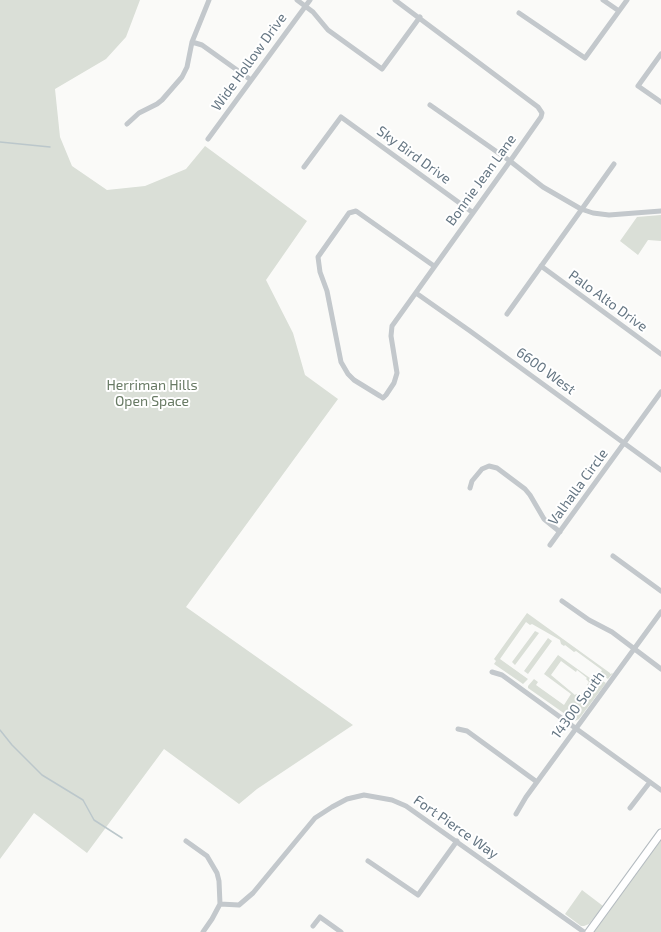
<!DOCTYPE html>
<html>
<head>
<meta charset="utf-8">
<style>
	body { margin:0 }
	canvas { display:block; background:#fafaf8 }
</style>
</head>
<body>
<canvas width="661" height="932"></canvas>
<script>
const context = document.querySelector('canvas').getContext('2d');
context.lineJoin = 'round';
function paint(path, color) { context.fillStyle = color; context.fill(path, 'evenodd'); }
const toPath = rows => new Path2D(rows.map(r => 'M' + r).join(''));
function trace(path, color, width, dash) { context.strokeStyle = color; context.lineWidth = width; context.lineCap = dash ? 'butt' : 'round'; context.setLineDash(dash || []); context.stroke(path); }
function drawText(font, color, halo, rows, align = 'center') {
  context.font = font + ' "Exo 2",sans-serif'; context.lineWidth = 4; context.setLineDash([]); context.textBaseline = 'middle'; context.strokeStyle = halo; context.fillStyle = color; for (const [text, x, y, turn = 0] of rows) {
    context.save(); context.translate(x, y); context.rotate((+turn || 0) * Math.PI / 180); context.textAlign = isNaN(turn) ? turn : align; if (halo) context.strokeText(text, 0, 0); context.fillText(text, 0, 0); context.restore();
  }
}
paint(toPath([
	[0,0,140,0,126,37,106,59,55,89,60,137,72,166,107,190,145,186,186,169,205,146,307,221,266,280,293,333,305,375,338,399,186,607,353,725,257,789,239,804,164,749,87,853,34,813,0,859],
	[661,215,661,241,648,240,638,255,620,241,637,217],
	[527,613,610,673,610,674,613,673,608,679,600,673,602,670,576,651,574,652,565,645,564,646,561,644,560,640,532,624,530,625,526,622,500,659,528,679,523,684,494,664,496,661,494,659],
	[535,631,539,633,515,665,512,662],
	[548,638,552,641,528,674,524,671],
	[558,655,594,681,594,687,600,684,598,682,601,680,606,683,579,719,575,721,528,688,528,686,534,679,538,682,536,685,564,705,571,694,544,674],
	[561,661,576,672,577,670,587,678,586,679,589,682,587,685,589,687,583,694,582,693,579,696,576,694,575,695,551,675],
	[661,840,661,932,594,932],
	[582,890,603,906,589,924,584,926,581,926,565,914]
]), '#dadfd7');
trace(toPath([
	[0,142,50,147],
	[0,730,12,745,42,775,83,800,94,820,122,838]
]), '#bbc7cb', 1.5);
const secondary = toPath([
	[589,932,661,833]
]);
trace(secondary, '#b3babf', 9);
trace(toPath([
	[297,0,313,12,328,30,382,69,420,17],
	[395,0,538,107,542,113,541,117,513,157,392,326,391,336,397,373,394,383,386,395,383,398,380,396,354,380,348,374,341,362,327,291,320,272,318,257,349,213,356,211,434,266],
	[603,0,619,11],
	[519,13,585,58,627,0],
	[192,42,202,45,251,80],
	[661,54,638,86,661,102],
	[430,105,510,161,543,187,581,209,593,213,609,215,661,211],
	[127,124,139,113,157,104,162,100,182,77,187,67,192,42,209,0],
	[208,139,310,0],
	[304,167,341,117,472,212],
	[541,266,661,354],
	[416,293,470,331,661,470],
	[507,314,614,164],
	[470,488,472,481,482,469,489,466,497,468,525,489,530,495,544,519,560,532],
	[550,545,661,392],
	[613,556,661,591],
	[562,601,589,620,612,632,661,669],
	[492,672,502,675,661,790],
	[458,729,467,731,537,782],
	[630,808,650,782],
	[516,814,526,797,661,612],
	[186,841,207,856,217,873,219,881,220,904,212,919,203,932],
	[368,861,418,895,457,841],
	[220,904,239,905,253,893,315,818,332,807,347,799,364,795,392,800,406,806,584,932],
	[313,926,320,917,341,932]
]), '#c3c8cc', 5);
trace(secondary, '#fff', 7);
drawText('14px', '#657683', '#fff', [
	["Wide Hollow Drive",249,62,-54],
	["Sky Bird Drive",414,155,36],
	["Bonnie Jean Lane",481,180,-54],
	["Palo Alto Drive",608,301,36],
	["6600 West",546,371,36],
	["Valhalla Circle",578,487,-54],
	["14300 South",578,705,-54],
	["Fort Pierce Way",456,827,35]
]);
drawText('14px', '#687a64', '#fff', [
	["Herriman Hills",152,385],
	["Open Space",152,401]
]);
</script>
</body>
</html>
